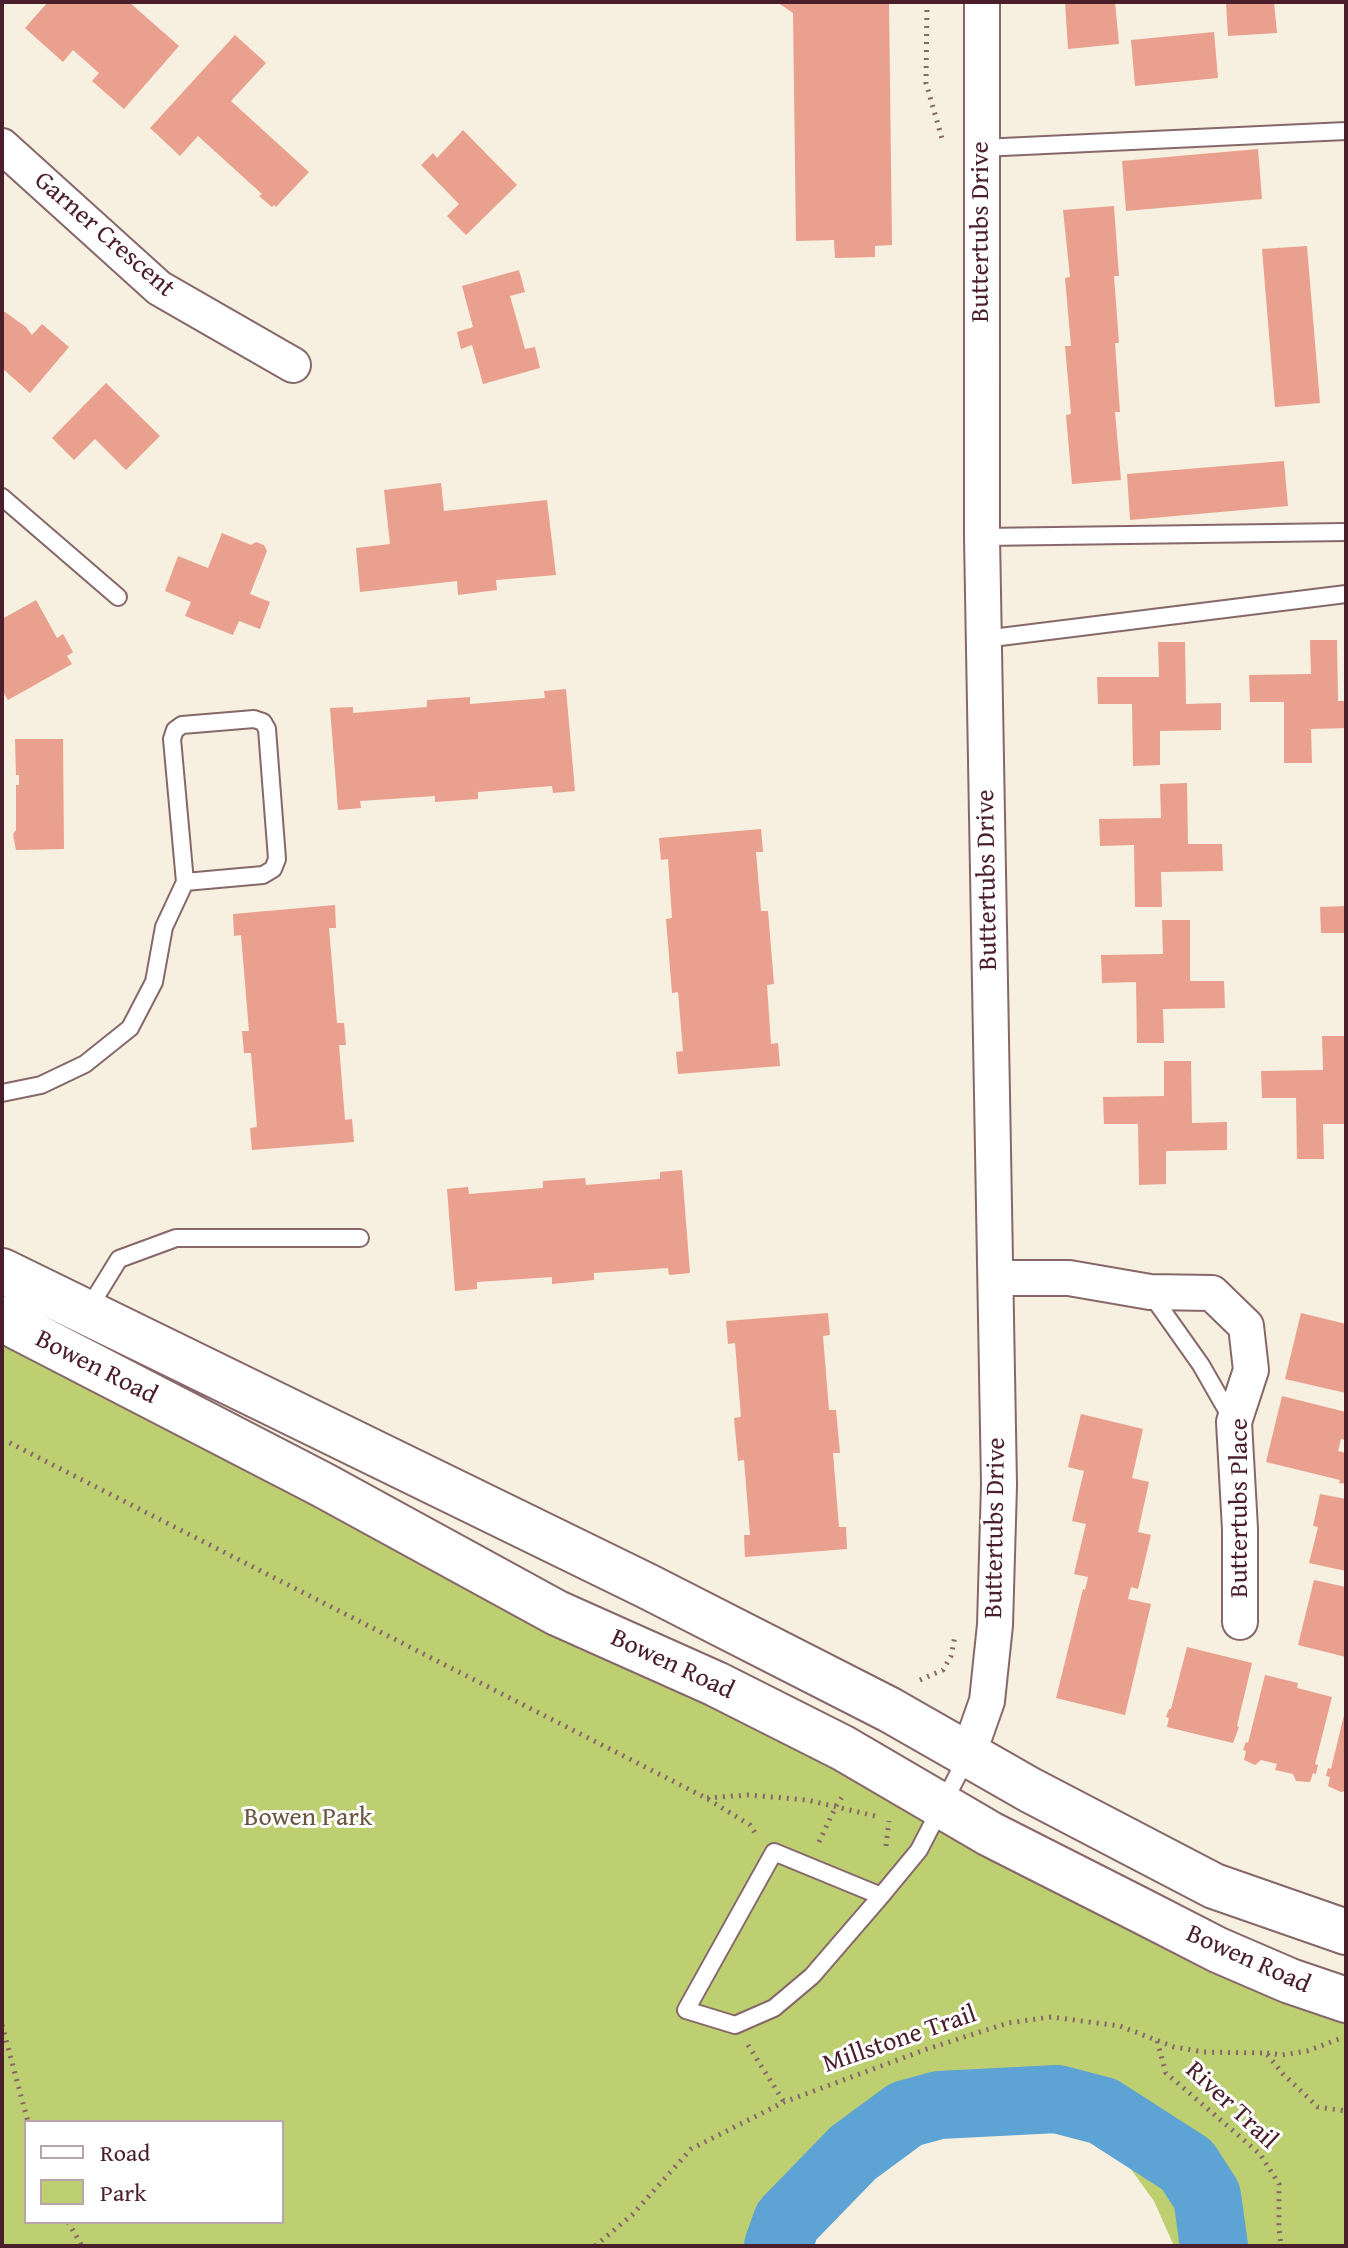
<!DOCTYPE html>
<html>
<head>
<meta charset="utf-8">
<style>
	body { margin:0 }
	#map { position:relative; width:1348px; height:2248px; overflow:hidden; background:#f7efdf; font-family:"Gentium Book Plus",serif }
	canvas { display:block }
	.frame { position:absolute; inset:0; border:4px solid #4a1f2b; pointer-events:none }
	.legend { position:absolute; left:24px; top:2120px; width:260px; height:104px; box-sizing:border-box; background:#fff; border:2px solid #b7a5aa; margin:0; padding:10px 14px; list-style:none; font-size:24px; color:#4a1f2b }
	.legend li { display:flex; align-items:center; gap:16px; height:40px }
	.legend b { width:40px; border:2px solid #b7a5aa }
</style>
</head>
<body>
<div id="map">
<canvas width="1348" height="2248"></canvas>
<div class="frame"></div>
<ul class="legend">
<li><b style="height:10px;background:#fff"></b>Road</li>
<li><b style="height:22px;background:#becf72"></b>Park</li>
</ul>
</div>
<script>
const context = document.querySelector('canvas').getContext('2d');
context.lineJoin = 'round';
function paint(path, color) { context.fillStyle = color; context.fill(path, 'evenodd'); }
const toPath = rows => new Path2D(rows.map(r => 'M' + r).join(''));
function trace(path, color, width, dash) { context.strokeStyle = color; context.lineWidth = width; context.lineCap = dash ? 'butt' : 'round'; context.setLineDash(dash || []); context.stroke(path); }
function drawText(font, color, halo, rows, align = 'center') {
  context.font = font + ' "Gentium Book Plus",serif'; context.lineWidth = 6; context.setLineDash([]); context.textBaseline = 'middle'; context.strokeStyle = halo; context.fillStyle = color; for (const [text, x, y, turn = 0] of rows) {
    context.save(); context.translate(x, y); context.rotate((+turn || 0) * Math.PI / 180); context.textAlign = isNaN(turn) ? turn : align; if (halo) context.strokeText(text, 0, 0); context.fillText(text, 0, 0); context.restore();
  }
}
paint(toPath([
	[2,1339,856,1777,1346,1981,1346,2246,1174,2246,1154,2201,1130,2168,1104,2144,1065,2119,1020,2107,936,2102,918,2106,899,2119,888,2135,860,2164,832,2202,813,2246,2,2246],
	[26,2122,282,2122,282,2222,26,2222]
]), '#becf72');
trace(toPath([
	[778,2246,787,2221,853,2153,906,2114,939,2105,1057,2099,1103,2111,1187,2165,1207,2196,1214,2246]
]), '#5da3d3', 68);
paint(toPath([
	[48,2,129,2,179,46,124,109,92,81,99,73,73,50,63,62,25,28],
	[777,2,889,2,892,245,875,246,875,257,835,258,834,240,796,241,793,13],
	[1065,2,1115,2,1119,44,1068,49],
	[1226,2,1274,2,1277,33,1228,36],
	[1214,32,1218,78,1135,86,1131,40],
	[235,35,266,63,231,101,309,172,276,207,274,205,272,207,259,196,262,194,198,136,180,156,150,128],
	[463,130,517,185,466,235,447,216,459,204,421,165,433,153,437,158],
	[1258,149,1262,199,1126,211,1122,161],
	[1114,206,1119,276,1114,276,1119,343,1115,343,1120,412,1115,412,1121,480,1072,484,1066,415,1071,414,1065,346,1071,346,1065,278,1070,277,1063,210],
	[1307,246,1320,403,1275,407,1262,249],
	[519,270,525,292,510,296,525,349,535,347,540,368,483,384,472,345,461,349,457,332,473,327,462,286],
	[2,310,26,327,32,335,42,324,69,347,30,393,2,368],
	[106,383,160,436,126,470,95,439,74,460,52,438],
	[1284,461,1288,506,1130,520,1127,474],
	[441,483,444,511,547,500,556,575,496,580,497,590,458,595,457,581,360,592,356,548,390,544,384,490],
	[222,533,251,545,256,542,264,545,267,551,250,594,270,602,260,629,239,621,233,635,185,616,191,602,165,591,178,556,208,568],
	[36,600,57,638,63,634,73,652,67,656,72,664,8,700,2,690,2,619],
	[1310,640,1337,640,1338,701,1346,701,1346,728,1311,729,1312,763,1284,763,1284,702,1250,702,1249,675,1311,674],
	[1158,642,1185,642,1186,704,1221,703,1221,730,1160,731,1160,765,1133,766,1132,704,1098,704,1097,677,1159,677],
	[566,689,575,791,553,793,552,786,478,792,478,799,435,802,435,796,360,801,361,808,338,810,330,708,353,707,353,713,427,707,427,700,470,697,470,704,545,698,544,691],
	[15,739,63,739,64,849,16,850,13,834,16,830,16,785,19,785,19,775,16,775],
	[1187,783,1188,844,1222,844,1223,871,1161,872,1162,907,1135,907,1134,845,1100,846,1099,819,1161,818,1160,784],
	[761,829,763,852,756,852,761,911,768,911,774,984,767,985,771,1044,778,1043,780,1066,678,1074,676,1052,683,1051,678,992,672,993,666,919,672,918,668,859,661,860,659,838],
	[335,905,336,928,329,928,337,1023,344,1023,346,1045,339,1045,345,1120,352,1119,354,1142,252,1150,250,1128,257,1127,251,1053,244,1053,242,1031,249,1031,241,935,234,936,233,914],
	[1346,906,1346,933,1321,933,1320,907],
	[1162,920,1190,920,1190,981,1224,981,1225,1008,1163,1009,1164,1043,1137,1043,1136,982,1102,983,1101,955,1163,954],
	[1322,1036,1346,1036,1346,1124,1323,1124,1324,1159,1297,1159,1296,1098,1262,1098,1261,1071,1323,1070],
	[1164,1061,1191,1061,1192,1123,1227,1122,1227,1150,1166,1151,1166,1184,1139,1185,1138,1124,1104,1124,1103,1097,1164,1096],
	[682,1170,690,1273,669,1275,668,1268,594,1273,594,1280,552,1284,552,1277,477,1282,477,1289,455,1291,447,1189,468,1187,469,1194,543,1188,543,1181,585,1178,586,1185,660,1179,660,1172],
	[828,1313,830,1335,823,1336,829,1410,836,1410,840,1453,833,1453,839,1527,846,1527,847,1549,745,1557,744,1535,750,1535,744,1460,738,1461,734,1418,741,1417,735,1343,728,1344,726,1321],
	[1301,1313,1346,1324,1346,1393,1285,1379],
	[1282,1396,1346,1412,1346,1440,1341,1439,1338,1451,1346,1453,1346,1484,1339,1483,1340,1480,1266,1462],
	[1081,1414,1143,1429,1132,1478,1149,1482,1138,1532,1151,1535,1138,1589,1131,1587,1128,1599,1151,1604,1125,1715,1056,1698,1083,1589,1085,1590,1088,1577,1074,1574,1086,1524,1072,1521,1084,1471,1068,1467],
	[1320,1494,1346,1499,1346,1571,1309,1563,1318,1527,1313,1526],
	[1314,1580,1346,1587,1346,1657,1298,1645],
	[1187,1647,1252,1663,1237,1726,1239,1727,1233,1743,1167,1727,1169,1718,1166,1717,1169,1709,1171,1709],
	[1265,1675,1298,1683,1297,1688,1332,1697,1315,1764,1318,1765,1316,1774,1313,1773,1310,1782,1296,1781,1293,1774,1275,1770,1277,1764,1261,1760,1255,1765,1244,1760,1246,1751,1243,1750,1246,1742,1248,1743],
	[1345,1711,1346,1791,1341,1792,1328,1786,1330,1777,1326,1776,1328,1768,1331,1769]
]), '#eaa08e');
const lane = toPath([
	[981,148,1346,131],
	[2,497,118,597],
	[982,537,1346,532],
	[984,639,1346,594],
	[254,719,263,722,267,729,277,859,273,869,263,875,185,882,172,739,175,730,182,725,254,719],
	[2,1093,41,1085,85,1064,130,1028,154,982,164,927,185,882],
	[1150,1293,1201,1365,1233,1421],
	[87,1311,119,1259,176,1238,360,1238],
	[881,1896,774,1852,686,2010,735,2025,774,2008,812,1976,881,1896,919,1850,967,1757]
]);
const street = toPath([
	[2,146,159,288,293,365],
	[996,1278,1069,1278,1150,1292,1212,1293,1246,1326,1251,1370,1234,1422,1240,1529,1240,1622],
	[968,1755,987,1701,995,1625,999,1485,982,537,982,2]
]);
const secondary = toPath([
	[2,1271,647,1586,890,1710,1030,1790,1214,1886,1346,1932],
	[2,1319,323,1485,557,1613,716,1684,843,1748,990,1834,1140,1910,1218,1950,1290,1981,1346,2000]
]);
trace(lane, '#87686a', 20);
trace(street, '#87686a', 38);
trace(secondary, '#87686a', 48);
trace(toPath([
	[927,2,926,83,943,142],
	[2,1441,6,1441,706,1798,750,1825,755,1833],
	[920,1680,943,1670,951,1656,955,1636],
	[707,1798,748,1795,807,1800,875,1816],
	[819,1842,836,1806,844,1794],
	[886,1846,889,1821],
	[2,2025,28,2122],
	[1157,2041,1166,2073,1260,2154,1279,2184,1279,2228,1281,2246],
	[748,2045,784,2102],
	[1267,2053,1282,2055,1307,2051,1339,2039],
	[68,2222,82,2246],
	[595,2246,632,2215,691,2149,784,2102,927,2049,1008,2023,1051,2017,1120,2026,1174,2047,1204,2052,1266,2053,1283,2074,1318,2107,1346,2111]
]), '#87686a', 5, [2, 6]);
trace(lane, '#fff', 16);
trace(street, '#fff', 34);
trace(secondary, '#fff', 44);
drawText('26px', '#4a1f2b', '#fff', [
	["Buttertubs Drive",981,232,-90],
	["Garner Crescent",104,235,41],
	["Buttertubs Drive",988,880,-91],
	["Bowen Road",96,1368,27],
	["Buttertubs Place",1240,1508,-90],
	["Buttertubs Drive",996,1528,-89],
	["Bowen Road",672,1665,25],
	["Bowen Road",1248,1960,24],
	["Millstone Trail",900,2040,-19],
	["River Trail",1231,2106,43]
]);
drawText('26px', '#6d5440', '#fff', [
	["Bowen Park",308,1818]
]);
</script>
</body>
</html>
